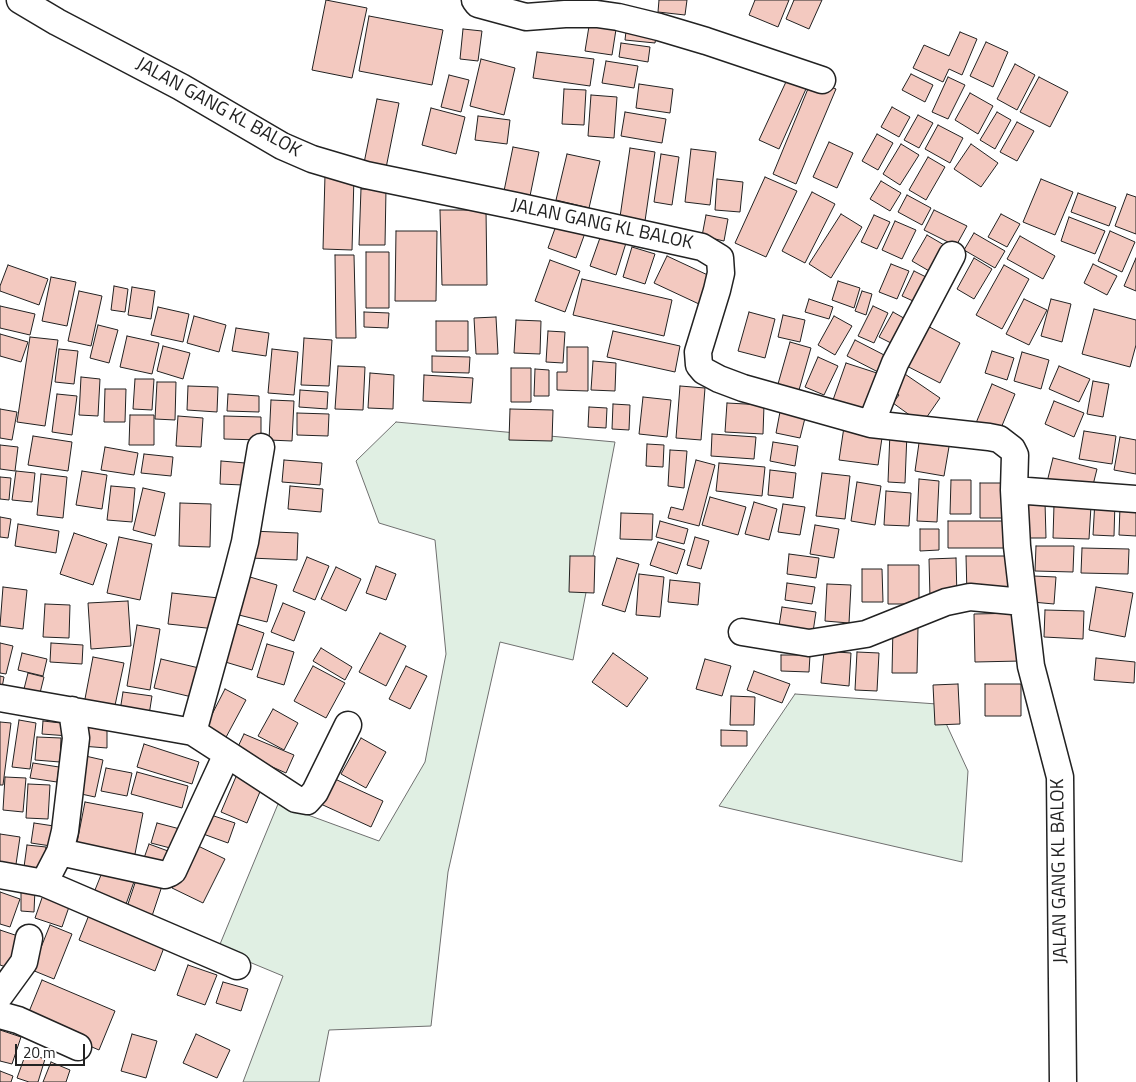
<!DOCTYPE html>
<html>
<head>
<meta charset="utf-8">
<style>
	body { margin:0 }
	#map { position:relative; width:1136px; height:1082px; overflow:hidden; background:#fff; font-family:"Titillium Web",sans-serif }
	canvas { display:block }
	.scale { position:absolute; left:15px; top:1044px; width:70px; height:22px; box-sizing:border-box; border:2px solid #222; border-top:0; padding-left:6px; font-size:15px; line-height:18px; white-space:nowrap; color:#222; -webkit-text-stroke:4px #fff; paint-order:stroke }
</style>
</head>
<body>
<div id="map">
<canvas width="1136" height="1082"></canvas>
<div class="scale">20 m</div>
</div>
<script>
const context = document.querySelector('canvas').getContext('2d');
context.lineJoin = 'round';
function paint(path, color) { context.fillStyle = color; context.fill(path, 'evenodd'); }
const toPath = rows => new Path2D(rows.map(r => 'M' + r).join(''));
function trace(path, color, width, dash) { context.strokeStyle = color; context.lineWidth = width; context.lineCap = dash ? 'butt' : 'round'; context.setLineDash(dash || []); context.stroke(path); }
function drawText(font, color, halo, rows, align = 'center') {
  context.font = font + ' "Titillium Web",sans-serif'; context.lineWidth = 4; context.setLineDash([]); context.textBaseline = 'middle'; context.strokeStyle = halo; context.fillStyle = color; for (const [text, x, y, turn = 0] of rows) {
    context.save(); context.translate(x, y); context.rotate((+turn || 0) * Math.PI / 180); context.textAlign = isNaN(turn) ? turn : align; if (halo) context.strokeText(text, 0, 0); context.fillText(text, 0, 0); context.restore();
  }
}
const green = toPath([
	[396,422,615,442,573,660,500,642,448,872,431,1026,329,1030,319,1082,243,1082,283,976,218,949,278,804,379,841,425,762,446,654,435,540,379,523,356,461,396,422],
	[795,694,937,704,968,771,962,862,719,806,795,694]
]);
paint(green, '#e0efe3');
trace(green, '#6f6f6f', 1);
const building = toPath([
	[326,0,367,8,352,78,312,70,326,0],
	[659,0,687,0,685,15,658,12,659,0],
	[755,0,789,0,778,27,749,15,755,0],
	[794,0,822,0,809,29,786,19,794,0],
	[369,16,443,30,432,85,359,71,369,16],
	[590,20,617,23,612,55,585,51,590,20],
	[627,23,657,30,655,43,625,40,627,23],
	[463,29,482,31,478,61,460,59,463,29],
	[960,32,977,39,962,75,949,69,943,82,913,68,924,45,949,56,960,32],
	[986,42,1008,52,993,87,970,76,986,42],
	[621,43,650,47,648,62,619,57,621,43],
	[537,52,594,59,590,86,533,78,537,52],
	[481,59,515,68,504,115,470,106,481,59],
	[606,61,638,66,634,88,602,83,606,61],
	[1015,64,1035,75,1017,110,997,99,1015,64],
	[791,71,810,80,779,149,759,140,791,71],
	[911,74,933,85,925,102,902,90,911,74],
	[449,75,469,80,461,112,441,107,449,75],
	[948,77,965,85,948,119,932,112,948,77],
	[1039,77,1068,92,1050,127,1020,112,1039,77],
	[812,79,836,89,796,184,773,174,812,79],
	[639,84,673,89,670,113,636,108,639,84],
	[564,89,586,90,584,125,562,124,564,89],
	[970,93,993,106,978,134,955,120,970,93],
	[591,95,617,97,614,138,588,136,591,95],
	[377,99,399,103,386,168,364,163,377,99],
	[892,107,910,117,899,137,881,127,892,107],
	[431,108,465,117,456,154,422,145,431,108],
	[625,112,666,119,662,143,621,136,625,112],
	[997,112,1011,120,995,149,980,140,997,112],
	[918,115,933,123,919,148,904,140,918,115],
	[478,116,510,120,507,144,475,140,478,116],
	[1017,122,1034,131,1017,161,1000,152,1017,122],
	[938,125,963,138,950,163,925,149,938,125],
	[877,134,893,143,878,170,862,161,877,134],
	[829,142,853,153,837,188,813,177,829,142],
	[901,144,919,155,900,185,883,174,901,144],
	[971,144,998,163,981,187,954,169,971,144],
	[513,147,539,152,530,196,504,191,513,147],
	[630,148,655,152,645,221,620,217,630,148],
	[691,149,716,152,710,205,685,202,691,149],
	[567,154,600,161,589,208,556,200,567,154],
	[661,154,679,157,672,205,654,202,661,154],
	[928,157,945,167,926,200,909,190,928,157],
	[325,175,354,176,352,250,323,249,325,175],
	[765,177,797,191,766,257,735,243,765,177],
	[717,179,743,182,740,212,715,210,717,179],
	[1041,179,1073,192,1055,235,1023,222,1041,179],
	[881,181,901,193,890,211,870,199,881,181],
	[361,189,386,189,385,245,359,245,361,189],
	[812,192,835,204,805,263,782,251,812,192],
	[1078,193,1116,207,1109,226,1071,212,1078,193],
	[1127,194,1136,197,1136,234,1115,226,1127,194],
	[907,195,931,208,922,225,898,212,907,195],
	[440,210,486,210,487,285,442,285,440,210],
	[934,210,967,226,956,246,924,230,934,210],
	[841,214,862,227,831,278,809,264,841,214],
	[1001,214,1020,224,1007,247,988,237,1001,214],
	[706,215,728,219,724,241,702,236,706,215],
	[874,215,890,222,877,249,861,242,874,215],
	[1069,217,1105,231,1095,254,1061,241,1069,217],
	[895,221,916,230,902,259,882,250,895,221],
	[557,223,585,233,576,258,548,248,557,223],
	[396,231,437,231,436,301,395,301,396,231],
	[1110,231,1135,242,1122,272,1098,261,1110,231],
	[974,233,1005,251,995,268,964,250,974,233],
	[601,235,626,243,616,275,590,266,601,235],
	[927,235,951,249,936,275,912,261,927,235],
	[1020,236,1055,256,1043,279,1007,259,1020,236],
	[632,247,655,254,645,284,623,277,632,247],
	[366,252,389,252,389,308,366,308,366,252],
	[335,255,354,255,356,338,336,338,335,255],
	[667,256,712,277,699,304,654,283,667,256],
	[974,258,992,269,974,299,957,289,974,258],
	[1136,258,1136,291,1124,286,1136,258],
	[550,260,580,271,565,312,535,301,550,260],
	[891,264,909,271,897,299,879,292,891,264],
	[1093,264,1117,276,1107,295,1084,283,1093,264],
	[8,265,48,279,39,305,0,291,0,286,8,265],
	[1004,265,1029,279,1002,329,976,315,1004,265],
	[914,271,934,281,922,305,902,296,914,271],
	[51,277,76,282,67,326,42,321,51,277],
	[582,279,672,300,664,336,573,315,582,279],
	[838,281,860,288,854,308,832,300,838,281],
	[114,286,128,289,125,312,111,310,114,286],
	[132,287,155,291,151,319,128,315,132,287],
	[79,291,102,296,91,346,68,341,79,291],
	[862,291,872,294,866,315,855,311,862,291],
	[809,299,833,307,829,319,805,312,809,299],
	[1024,299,1047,310,1029,345,1006,334,1024,299],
	[1051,299,1071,304,1062,342,1041,336,1051,299],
	[0,306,35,314,30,335,0,328,0,306],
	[873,306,888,313,874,343,858,336,873,306],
	[158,307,189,314,183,342,151,335,158,307],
	[1094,309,1136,320,1136,345,1130,367,1082,354,1094,309],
	[364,312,389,313,388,328,364,327,364,312],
	[749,312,775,319,765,358,738,351,749,312],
	[893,312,909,321,895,345,879,337,893,312],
	[783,315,805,320,800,342,778,337,783,315],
	[194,316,226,325,219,352,187,343,194,316],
	[834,316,852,326,835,355,818,345,834,316],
	[496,317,498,354,476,354,474,318,496,317],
	[516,320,541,321,540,354,514,353,516,320],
	[436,321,468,321,468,351,436,351,436,321],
	[920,322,960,343,940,383,899,362,920,322],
	[98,325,118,330,109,363,90,358,98,325],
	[236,328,269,333,266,356,232,351,236,328],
	[548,331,565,332,563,363,546,362,548,331],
	[613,331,680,346,675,372,607,357,613,331],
	[0,334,28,342,21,362,0,356,0,334],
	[127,336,159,343,152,374,120,367,127,336],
	[30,337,58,340,45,426,17,422,30,337],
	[304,338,332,340,329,386,301,385,304,338],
	[855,340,888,357,880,373,847,356,855,340],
	[790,342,811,348,799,390,778,384,790,342],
	[163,346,190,353,183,379,157,371,163,346],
	[567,347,588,347,588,391,557,390,557,372,567,372,567,347],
	[59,349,78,351,74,384,55,382,59,349],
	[272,349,298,352,294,395,268,393,272,349],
	[992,351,1014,358,1007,380,985,373,992,351],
	[1022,352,1049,360,1041,389,1014,381,1022,352],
	[432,356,470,357,469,373,432,372,432,356],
	[818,357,838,366,824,395,805,387,818,357],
	[593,361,616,363,615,391,591,390,593,361],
	[846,363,883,375,870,413,833,400,846,363],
	[338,366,365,367,363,410,335,409,338,366],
	[1059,366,1090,379,1079,402,1049,389,1059,366],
	[511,368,531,368,531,402,511,402,511,368],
	[535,369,549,370,549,396,534,396,535,369],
	[899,370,940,398,922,424,893,403,899,395,888,387,899,370],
	[370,373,394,375,393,409,368,408,370,373],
	[424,375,473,378,471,403,423,401,424,375],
	[81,377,100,379,98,416,79,415,81,377],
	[135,379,154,379,152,410,133,409,135,379],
	[1093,381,1109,384,1103,417,1087,414,1093,381],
	[157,382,176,382,175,420,155,419,157,382],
	[992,384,1015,394,999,433,976,423,992,384],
	[188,386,218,387,217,412,187,410,188,386],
	[680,386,705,388,701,440,676,438,680,386],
	[105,389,126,389,125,422,104,422,105,389],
	[300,390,328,392,327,409,299,407,300,390],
	[57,394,77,396,72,435,52,432,57,394],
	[228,394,259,396,259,412,227,411,228,394],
	[643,397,671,400,667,437,639,434,643,397],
	[271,400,294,401,292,441,269,440,271,400],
	[1054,401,1084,413,1074,437,1045,424,1054,401],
	[727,403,764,405,763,434,725,432,727,403],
	[613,404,630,405,629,430,612,429,613,404],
	[589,407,607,408,606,428,588,427,589,407],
	[0,409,17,412,12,440,0,438,0,409],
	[510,409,553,410,552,441,509,440,510,409],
	[780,412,805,418,800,438,776,433,780,412],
	[297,413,329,414,328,436,297,435,297,413],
	[130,415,154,415,154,445,129,445,130,415],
	[178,416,203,418,201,447,176,446,178,416],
	[224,416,261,417,261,440,224,439,224,416],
	[844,427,883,431,878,465,839,460,844,427],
	[1084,431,1116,436,1112,464,1079,459,1084,431],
	[890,432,907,433,905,483,888,482,890,432],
	[712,434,756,437,754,459,711,456,712,434],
	[33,436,72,442,68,471,28,465,33,436],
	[920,436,950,441,944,476,915,471,920,436],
	[1120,437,1136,440,1136,474,1114,470,1120,437],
	[773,442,798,446,795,466,770,461,773,442],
	[647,444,664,445,663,467,646,466,647,444],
	[0,445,18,447,15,471,0,469,0,445],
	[105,447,138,453,134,475,101,470,105,447],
	[670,450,687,451,684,488,668,486,670,450],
	[144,454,173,457,171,476,141,473,144,454],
	[1053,458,1097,469,1091,493,1047,482,1053,458],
	[284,460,322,463,320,485,282,482,284,460],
	[696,460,715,465,699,526,668,518,671,507,683,510,696,460],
	[221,461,245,463,243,485,220,484,221,461],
	[719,463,765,467,762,496,716,491,719,463],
	[770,470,796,473,793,498,768,495,770,470],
	[16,471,35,473,32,502,12,500,16,471],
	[82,471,107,475,102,509,76,505,82,471],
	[822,473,850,476,845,519,816,516,822,473],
	[41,474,67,477,63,518,37,515,41,474],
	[0,477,11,478,9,500,0,499,0,477],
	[919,479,939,481,937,522,917,521,919,479],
	[951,480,971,480,971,514,950,514,951,480],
	[857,482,881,486,875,525,851,521,857,482],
	[980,483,1006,483,1006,518,980,518,980,483],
	[111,486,135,488,132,522,107,520,111,486],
	[290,486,323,489,321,512,288,509,290,486],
	[143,488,165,493,155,536,133,530,143,488],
	[886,491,911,493,909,526,884,525,886,491],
	[710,497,746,507,738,535,702,525,710,497],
	[1095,500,1115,501,1114,536,1093,535,1095,500],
	[754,502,777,509,769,540,745,534,754,502],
	[1023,502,1045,502,1046,538,1023,538,1023,502],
	[180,503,211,504,210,547,179,546,180,503],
	[783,504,805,507,800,535,778,532,783,504],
	[1054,505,1091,506,1089,539,1053,538,1054,505],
	[1120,507,1136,507,1136,536,1119,535,1120,507],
	[621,513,653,514,652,540,620,539,621,513],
	[0,517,11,519,8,538,0,537,0,517],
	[660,521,688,529,684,544,656,537,660,521],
	[948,521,1010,521,1010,548,948,548,948,521],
	[18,524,59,531,56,553,15,546,18,524],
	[815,525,839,529,834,558,810,554,815,525],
	[920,529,939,529,939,550,920,551,920,529],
	[251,531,298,533,297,560,250,558,251,531],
	[74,533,107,544,93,585,60,574,74,533],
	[119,537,152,544,140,600,107,593,119,537],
	[695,537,709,541,701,569,687,565,695,537],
	[658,542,685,550,677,574,650,565,658,542],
	[1036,546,1074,546,1073,572,1035,571,1036,546],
	[1082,548,1129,549,1128,574,1081,573,1082,548],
	[789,554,819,558,816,578,787,574,789,554],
	[570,556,595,556,594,593,569,592,570,556],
	[966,556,1008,556,1009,594,967,595,966,556],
	[307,557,329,566,315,600,293,591,307,557],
	[617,558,639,564,625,612,602,605,617,558],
	[956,558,957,598,930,598,929,559,956,558],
	[888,565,919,565,919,604,888,604,888,565],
	[376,566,396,574,386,600,366,593,376,566],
	[336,567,361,579,346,611,321,599,336,567],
	[862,569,882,569,883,602,862,602,862,569],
	[639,574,664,577,660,617,636,615,639,574],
	[1033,576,1056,577,1054,604,1032,602,1033,576],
	[250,577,277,585,267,622,239,615,250,577],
	[670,580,700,583,698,605,668,602,670,580],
	[787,583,815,587,812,604,785,600,787,583],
	[827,584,851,585,849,623,825,621,827,584],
	[3,587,27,590,23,629,0,626,3,587],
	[1096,587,1133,593,1125,637,1089,630,1096,587],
	[172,593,219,598,216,629,168,624,172,593],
	[128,601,131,646,91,649,88,603,128,601],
	[283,603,305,612,294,641,271,632,283,603],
	[45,604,70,605,69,638,43,637,45,604],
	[782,607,816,612,813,632,779,626,782,607],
	[1045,610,1084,611,1083,639,1044,637,1045,610],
	[1020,613,1021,661,975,662,974,614,1020,613],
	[234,623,264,633,252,670,222,661,234,623],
	[137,625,160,629,150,690,127,686,137,625],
	[893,626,918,627,917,673,892,673,893,626],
	[380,633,406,646,386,686,359,672,380,633],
	[0,643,13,646,6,674,0,673,0,643],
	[51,643,83,645,82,664,50,662,51,643],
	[267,644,294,652,284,685,257,677,267,644],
	[321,648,352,667,345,680,313,661,321,648],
	[824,651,851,653,849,686,821,683,824,651],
	[857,652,879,653,877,691,855,690,857,652],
	[22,653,47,659,43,676,18,670,22,653],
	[613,653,648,678,627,707,592,682,613,653],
	[781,655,810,655,809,672,781,671,781,655],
	[93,657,124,663,114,710,84,704,93,657],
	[1096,658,1135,662,1134,683,1094,680,1096,658],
	[161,659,199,668,192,697,154,688,161,659],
	[705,659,731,666,722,696,696,689,705,659],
	[313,666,345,683,326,718,294,701,313,666],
	[406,666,427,676,410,709,389,699,406,666],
	[754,671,790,684,782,703,747,690,754,671],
	[28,673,44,677,38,701,22,697,28,673],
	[0,676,4,677,1,693,0,693,0,676],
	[958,684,960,724,935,725,933,685,958,684],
	[985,684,1021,684,1021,716,985,716,985,684],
	[225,689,246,700,224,741,204,730,225,689],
	[123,692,152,696,149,715,120,711,123,692],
	[731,696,755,697,754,725,730,725,731,696],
	[273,709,298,723,284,750,258,736,273,709],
	[19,720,36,723,30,769,12,767,19,720],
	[43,721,70,724,69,736,42,734,43,721],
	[0,722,11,723,3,785,0,785,0,722],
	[83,724,107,725,107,748,81,746,83,724],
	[721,730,747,731,747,746,721,746,721,730],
	[244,734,294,755,286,773,236,751,244,734],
	[37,737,61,738,60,762,35,760,37,737],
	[361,738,386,752,366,788,341,774,361,738],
	[144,744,199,762,192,784,137,767,144,744],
	[81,755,103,760,95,797,72,792,81,755],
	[33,763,59,767,57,782,30,778,33,763],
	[106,768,132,773,127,796,101,791,106,768],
	[137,772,188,786,182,808,131,794,137,772],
	[238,772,264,782,247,823,221,812,238,772],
	[324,774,383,801,371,827,312,800,324,774],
	[5,777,26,778,23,812,3,810,5,777],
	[28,784,50,785,48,819,26,818,28,784],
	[85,802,143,813,134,859,76,848,85,802],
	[202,812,235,823,228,843,195,831,202,812],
	[34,823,54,826,51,846,31,843,34,823],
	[157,823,180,829,174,849,151,843,157,823],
	[0,834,20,837,15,871,0,869,0,834],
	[149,844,168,851,162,868,143,861,149,844],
	[194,844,225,859,203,903,172,888,194,844],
	[27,845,46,847,43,870,24,867,27,845],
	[105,865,136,876,125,907,93,895,105,865],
	[138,874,163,883,150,922,125,913,138,874],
	[21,888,35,889,34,912,21,911,21,888],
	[0,892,20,899,10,927,0,924,0,892],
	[43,895,70,904,62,927,35,918,43,895],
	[89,915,165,945,155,971,79,940,89,915],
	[50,925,72,934,54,979,32,970,50,925],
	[0,930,21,937,9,968,0,965,0,930],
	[188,965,217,975,205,1005,177,995,188,965],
	[42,980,115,1011,99,1050,26,1019,42,980],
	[223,982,248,989,241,1011,216,1003,223,982],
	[0,1030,21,1037,12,1064,0,1061,0,1030],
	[132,1034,157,1041,146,1078,121,1071,132,1034],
	[196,1034,230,1050,217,1078,183,1063,196,1034],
	[26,1053,45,1059,38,1082,29,1082,17,1078,26,1053],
	[51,1062,70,1070,66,1082,43,1082,51,1062],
	[0,1071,13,1076,11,1082,0,1082,0,1071]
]);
paint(building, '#f3c9c0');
trace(building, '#222', 1);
const minor = toPath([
	[20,0,57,22,181,87,282,146,312,159,366,175,516,206,702,247,720,258,721,273,717,290,698,352,699,365,704,371,719,379,743,388,871,424,989,437,999,439,1012,449,1015,455,1014,490,1017,546,1031,666,1060,777,1063,1082],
	[475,0,478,4,526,17,565,14,597,14,618,17,659,27,706,41,822,80],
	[871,424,895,363,952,255],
	[1014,490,1136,499],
	[742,632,809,643,866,634,946,602,970,597,1023,602],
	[0,698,193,732,227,754,173,871,170,873,165,875,60,852,44,883],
	[193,732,236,577,245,542,261,447],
	[227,754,296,799,307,801,315,792,348,725],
	[60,852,65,831,76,738,72,710],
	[0,875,44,883,237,966],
	[0,995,24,962,29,938],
	[0,1015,18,1020,78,1047]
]);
trace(minor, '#222', 29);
trace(minor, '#fff', 26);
drawText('19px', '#222', '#fff', [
	["JALAN GANG KL BALOK",218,108,29],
	["JALAN GANG KL BALOK",602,225,12],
	["JALAN GANG KL BALOK",1060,871,-91]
]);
</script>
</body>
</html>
